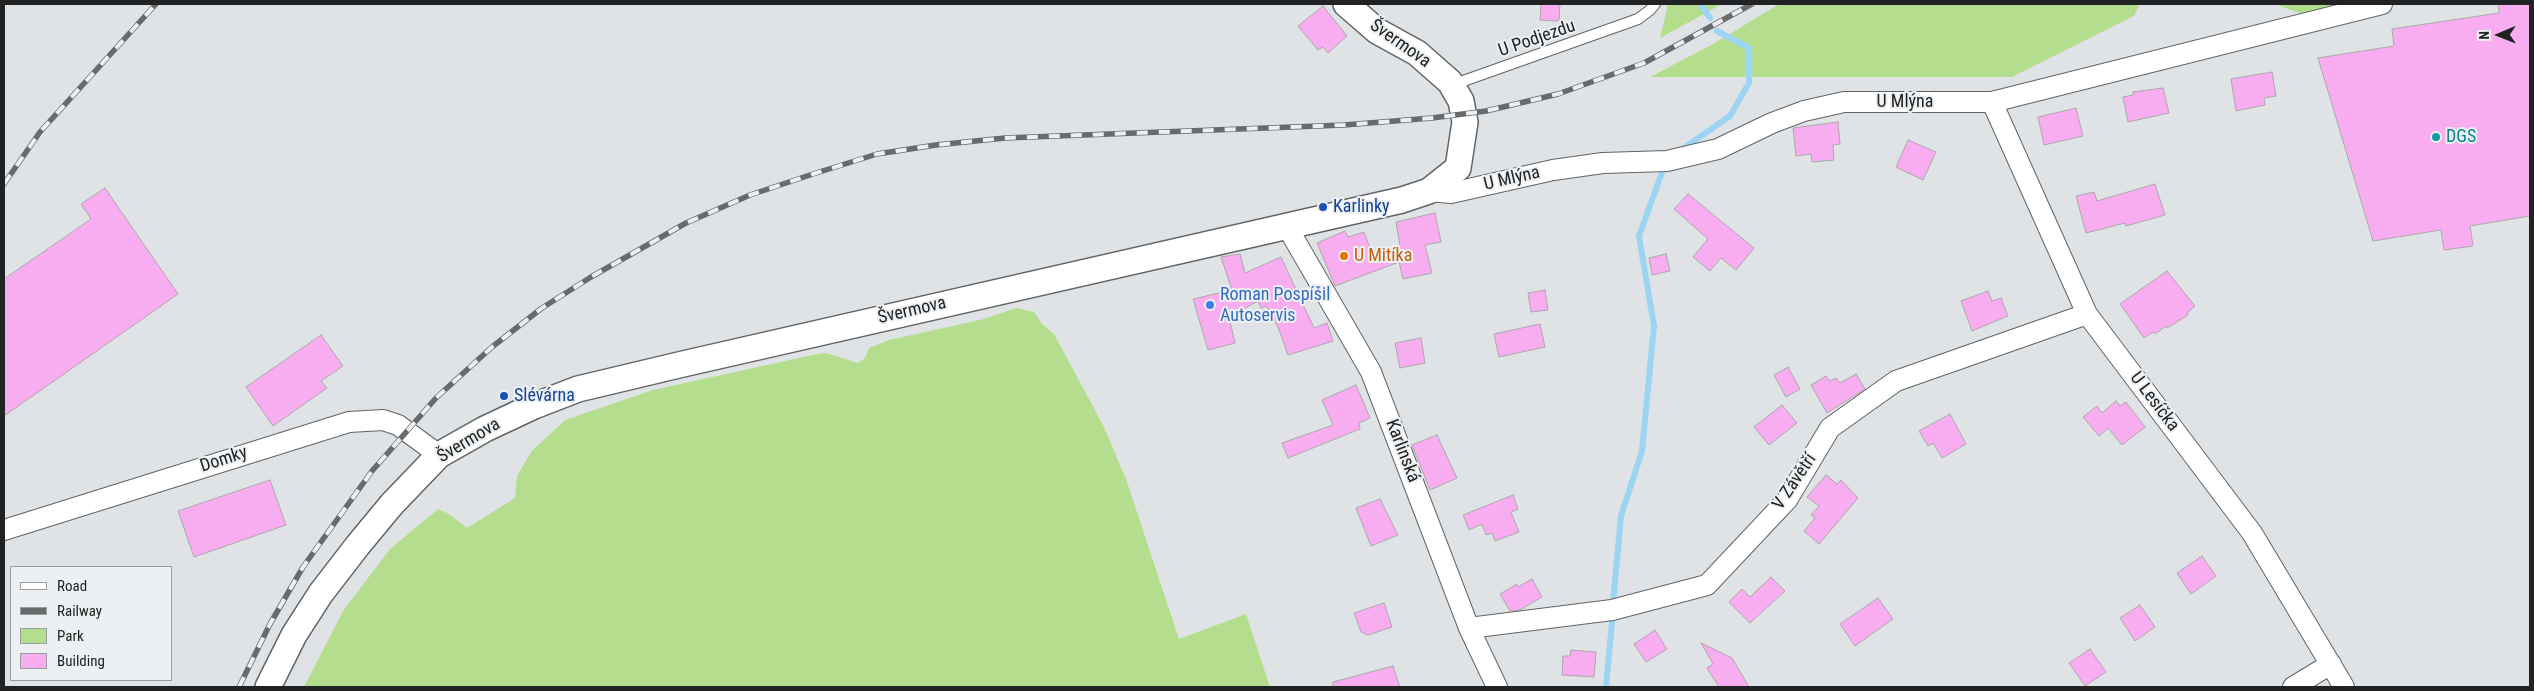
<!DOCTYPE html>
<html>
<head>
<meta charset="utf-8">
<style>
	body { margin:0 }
	#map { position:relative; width:2534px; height:691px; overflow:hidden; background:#e0e3e5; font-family:"Roboto Condensed",sans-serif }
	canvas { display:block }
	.frame { position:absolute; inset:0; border:5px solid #212223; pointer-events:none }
	.legend { position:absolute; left:10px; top:566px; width:162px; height:115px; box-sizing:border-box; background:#edf0f2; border:1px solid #9b9e9f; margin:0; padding:6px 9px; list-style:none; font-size:15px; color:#212223 }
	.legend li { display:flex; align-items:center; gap:10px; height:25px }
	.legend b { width:25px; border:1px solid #9b9e9f }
	.north { position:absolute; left:2474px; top:10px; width:50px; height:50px; -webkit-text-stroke:4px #edf0f2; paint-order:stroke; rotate:269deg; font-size:14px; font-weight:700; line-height:20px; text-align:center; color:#212223 }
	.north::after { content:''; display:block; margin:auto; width:18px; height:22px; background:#212223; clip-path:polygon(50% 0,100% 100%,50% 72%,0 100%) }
</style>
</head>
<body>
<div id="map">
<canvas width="2534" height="691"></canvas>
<div class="frame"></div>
<ul class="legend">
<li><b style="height:6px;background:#fff"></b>Road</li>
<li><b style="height:6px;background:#686a6c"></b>Railway</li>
<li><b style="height:14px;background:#b4de8d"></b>Park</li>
<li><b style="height:14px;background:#f8adf0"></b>Building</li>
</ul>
<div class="north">N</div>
</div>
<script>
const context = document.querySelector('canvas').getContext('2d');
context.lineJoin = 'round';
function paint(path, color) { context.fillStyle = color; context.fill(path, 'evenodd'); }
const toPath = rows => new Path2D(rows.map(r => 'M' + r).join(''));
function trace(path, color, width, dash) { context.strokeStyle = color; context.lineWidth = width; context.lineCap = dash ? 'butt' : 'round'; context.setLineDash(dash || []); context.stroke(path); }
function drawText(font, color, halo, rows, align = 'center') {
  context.font = font + ' "Roboto Condensed",sans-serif'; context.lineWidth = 4; context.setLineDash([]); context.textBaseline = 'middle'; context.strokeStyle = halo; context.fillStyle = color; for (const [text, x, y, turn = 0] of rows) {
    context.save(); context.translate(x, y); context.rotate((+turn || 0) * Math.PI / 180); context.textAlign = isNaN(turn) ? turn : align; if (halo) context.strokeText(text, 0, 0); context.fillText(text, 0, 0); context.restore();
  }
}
paint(toPath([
	[1668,4,1722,4,1660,38],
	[1779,4,2140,4,2134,16,2012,77,1650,77,1713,44],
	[2275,4,2346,4,2299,13],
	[1016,308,1034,312,1042,324,1054,334,1103,425,1126,479,1179,639,1246,614,1270,687,304,687,343,611,390,549,438,509,449,514,467,528,515,498,517,476,531,452,565,420,653,390,817,354,826,353,858,363,865,358,869,348,889,340,984,319]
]), '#b4de8d');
trace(toPath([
	[1700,4,1710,18],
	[1681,150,1730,116,1749,83,1749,48,1717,31],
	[1613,603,1621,516,1642,451,1654,326,1639,236,1665,164],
	[1606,687,1612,622]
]), '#9cd4f4', 6);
const building = toPath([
	[1541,4,1560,4,1559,21,1540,20,1541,4],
	[2498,4,2530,4,2530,216,2470,226,2473,246,2444,250,2441,230,2373,241,2318,58,2394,46,2392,29,2499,13,2498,4],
	[1323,6,1347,36,1328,53,1323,47,1318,50,1298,26,1323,6],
	[2272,72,2276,96,2264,98,2265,105,2236,111,2231,79,2272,72],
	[2163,88,2169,113,2128,122,2123,97,2133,95,2133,92,2163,88],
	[2076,108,2083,136,2044,145,2038,117,2076,108],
	[1838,122,1840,144,1833,145,1834,160,1812,162,1811,154,1796,156,1793,128,1838,122],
	[1908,140,1936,152,1923,180,1896,167,1908,140],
	[2155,184,2165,215,2126,226,2125,223,2086,233,2076,196,2094,192,2097,201,2155,184],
	[105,188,178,294,4,416,4,279,91,219,81,204,105,188],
	[1688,194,1754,248,1736,270,1721,258,1710,271,1693,257,1708,239,1674,209,1688,194],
	[1435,213,1441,242,1425,245,1432,273,1403,279,1399,262,1335,286,1317,243,1345,231,1348,237,1364,232,1373,256,1400,246,1396,222,1435,213],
	[1240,254,1245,273,1281,257,1314,328,1327,323,1333,341,1288,355,1278,327,1266,306,1261,308,1258,301,1229,317,1235,343,1208,350,1193,299,1232,290,1221,257,1240,254],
	[1666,254,1670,271,1652,275,1649,258,1666,254],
	[2167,271,2195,306,2187,313,2188,315,2167,328,2166,326,2155,334,2153,332,2144,338,2120,304,2167,271],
	[1545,290,1548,310,1531,312,1528,293,1545,290],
	[1988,291,1992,301,2001,298,2008,316,1972,331,1961,301,1988,291],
	[1540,324,1545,347,1499,357,1494,334,1540,324],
	[321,335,343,366,321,381,327,388,273,426,246,387,321,335],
	[1421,338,1425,363,1400,368,1395,343,1421,338],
	[1788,367,1800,389,1786,397,1774,375,1788,367],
	[1856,374,1865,389,1827,413,1811,385,1826,376,1830,381,1836,378,1840,383,1856,374],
	[1356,385,1370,418,1359,423,1360,429,1288,458,1282,443,1333,425,1322,400,1356,385],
	[2116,401,2120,406,2126,402,2145,427,2122,445,2108,428,2099,436,2083,417,2097,406,2102,413,2116,401],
	[1782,405,1797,423,1769,445,1754,427,1782,405],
	[1950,414,1966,444,1942,458,1933,443,1928,446,1919,431,1950,414],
	[1437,435,1457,478,1430,490,1412,445,1437,435],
	[1826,475,1837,484,1841,480,1858,498,1819,544,1804,531,1815,518,1811,515,1819,506,1807,497,1826,475],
	[270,480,286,525,194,557,178,511,270,480],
	[1513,495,1518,509,1511,512,1519,532,1495,541,1492,533,1486,535,1482,524,1469,530,1463,515,1513,495],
	[1380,499,1398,535,1371,546,1356,508,1380,499],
	[2202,556,2216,576,2191,594,2177,573,2202,556],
	[1771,577,1785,591,1750,623,1729,602,1742,589,1750,597,1771,577],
	[1532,579,1542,597,1520,610,1510,611,1500,594,1517,584,1518,587,1532,579],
	[1878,598,1893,619,1855,646,1840,624,1878,598],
	[1384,603,1392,627,1368,635,1361,632,1354,613,1384,603],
	[2140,605,2155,627,2135,641,2120,618,2140,605],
	[1655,630,1667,649,1646,662,1634,644,1655,630],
	[1701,643,1732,658,1749,687,1719,687,1707,668,1713,664,1701,643],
	[2090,649,2106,672,2085,686,2069,663,2090,649],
	[1571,650,1596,652,1594,677,1562,675,1563,656,1570,656,1571,650],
	[1393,666,1400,687,1333,687,1333,682,1393,666]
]);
paint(building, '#f8adf0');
trace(building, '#aaa8aa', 1);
const service = toPath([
	[1452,85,1638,19,1650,10,1655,4]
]);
const minor = toPath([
	[1992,102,2087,314,2252,533,2344,687],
	[1429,191,1451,193,1553,170,1603,163,1667,161,1718,149,1772,123,1804,111,1844,102,1992,102,2382,4],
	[1286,225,1371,372,1469,628,1497,687],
	[4,530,349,422,383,420,398,425,439,455],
	[1469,628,1612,610,1707,585,1787,500,1830,428,1896,381,2087,314],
	[2293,687,2331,664]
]);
const tertiary = toPath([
	[268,687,294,635,321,593,358,545,392,504,439,455,485,429,534,406,578,389,683,364,1402,200,1429,191,1458,168,1465,122,1461,101,1450,82,1417,53,1377,31,1346,4]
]);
trace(service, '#616365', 12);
trace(minor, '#616365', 22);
trace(tertiary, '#616365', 28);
trace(service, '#fff', 10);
trace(minor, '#fff', 20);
trace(tertiary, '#fff', 25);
const rail = toPath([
	[4,184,40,132,156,4],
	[239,687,270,624,303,567,372,471,436,398,492,347,542,308,591,277,686,223,750,195,813,174,877,154,936,145,1005,138,1344,125,1432,118,1486,111,1558,94,1644,63,1752,4]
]);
trace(rail, '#686a6c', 5.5);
trace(rail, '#edf0f2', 4, [11]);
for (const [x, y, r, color] of [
	[2436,137,5,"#0f9aa8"],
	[1323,207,5,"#1a4fb4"],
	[1344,256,5,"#e8710a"],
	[1210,305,5,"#3f7fe0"],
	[504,396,5,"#1a4fb4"]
]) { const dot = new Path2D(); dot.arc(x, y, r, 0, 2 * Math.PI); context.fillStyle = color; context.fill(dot); trace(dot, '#edf0f2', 2); }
drawText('18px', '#212223', '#edf0f2', [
	["U Podjezdu",1537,39,-19],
	["Švermova",1400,44,35],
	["U Mlýna",1905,102],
	["U Mlýna",1512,179,-13],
	["Švermova",912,311,-13],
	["U Lesíčka",2154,402,53],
	["Švermova",469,441,-31],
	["Karlinská",1402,451,69],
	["Domky",224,460,-18],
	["V Závětří",1795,482,-56]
]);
drawText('18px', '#0d838f', '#edf0f2', [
	["DGS",2446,137]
], 'left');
drawText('18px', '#164399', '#edf0f2', [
	["Karlinky",1333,207],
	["Slévárna",514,396]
], 'left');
drawText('18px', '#c56008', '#edf0f2', [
	["U Mitíka",1354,256]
], 'left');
drawText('18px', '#366cbe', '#edf0f2', [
	["Roman Pospíšil",1220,295],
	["Autoservis",1220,316]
], 'left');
</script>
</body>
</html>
